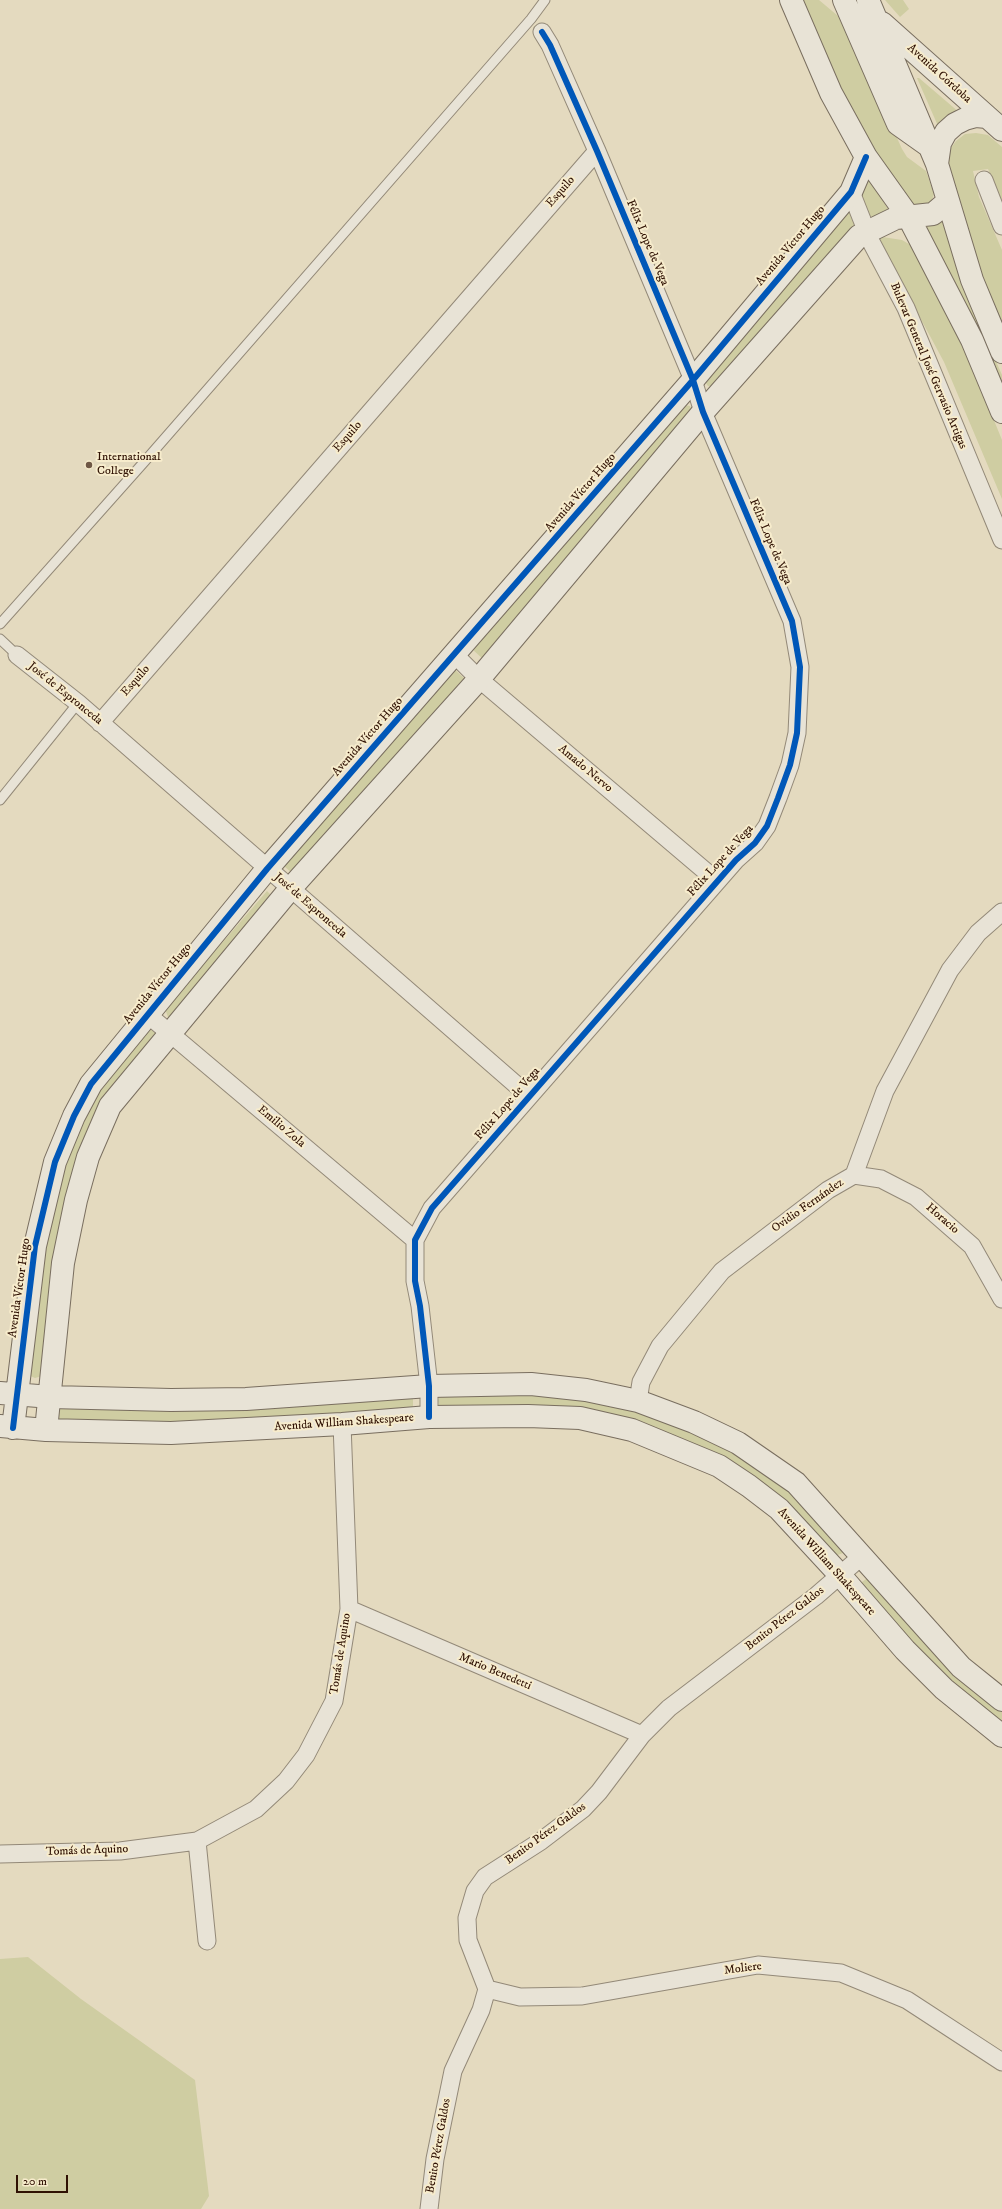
<!DOCTYPE html>
<html>
<head>
<meta charset="utf-8">
<style>
	body { margin:0 }
	#map { position:relative; width:1002px; height:2209px; overflow:hidden; background:#e4dabf; font-family:"IM FELL DW Pica",serif }
	canvas { display:block }
	.scale { position:absolute; left:16px; top:2175px; width:52px; height:18px; box-sizing:border-box; border:2px solid #2f1103; border-top:0; padding-left:5px; font-size:12px; line-height:14px; white-space:nowrap; color:#2f1103; -webkit-text-stroke:3px #f7eccc; paint-order:stroke }
</style>
</head>
<body>
<div id="map">
<canvas width="1002" height="2209"></canvas>
<div class="scale">20 m</div>
</div>
<script>
const context = document.querySelector('canvas').getContext('2d');
context.lineJoin = 'round';
function paint(path, color) { context.fillStyle = color; context.fill(path, 'evenodd'); }
const toPath = rows => new Path2D(rows.map(r => 'M' + r).join(''));
function trace(path, color, width, dash) { context.strokeStyle = color; context.lineWidth = width; context.lineCap = dash ? 'butt' : 'round'; context.setLineDash(dash || []); context.stroke(path); }
function drawText(font, color, halo, rows, align = 'center') {
  context.font = font + ' "IM FELL DW Pica",serif'; context.lineWidth = 4; context.setLineDash([]); context.textBaseline = 'middle'; context.strokeStyle = halo; context.fillStyle = color; for (const [text, x, y, turn = 0] of rows) {
    context.save(); context.translate(x, y); context.rotate((+turn || 0) * Math.PI / 180); context.textAlign = isNaN(turn) ? turn : align; if (halo) context.strokeText(text, 0, 0); context.fillText(text, 0, 0); context.restore();
  }
}
paint(toPath([
	[803,0,819,0,844,21,902,149,907,157,926,171,934,194,931,203,922,207,910,205,876,157,846,103],
	[885,0,903,0,909,9,900,17],
	[917,78,919,78,960,113,938,126],
	[976,133,988,135,1002,147,1002,201,988,169,973,171,979,197,1002,250,1002,326,975,256,948,160,951,148,956,141,965,134],
	[868,180,870,181,890,212,874,217,869,216,861,195],
	[849,212,854,213,855,225,717,387,708,386,706,383,706,377,842,215],
	[943,221,965,291,1002,375,1002,387,923,228],
	[876,236,902,240,914,247,969,359,1002,440,1002,499,944,362],
	[685,405,690,406,692,410,484,660,472,649],
	[454,669,466,680,293,874,283,865],
	[267,891,273,897,171,1019,168,1017,165,1009],
	[148,1028,152,1028,159,1033,111,1094,42,1376,35,1378,28,1375,46,1235,66,1154,98,1086],
	[531,1392,636,1407,735,1449,793,1489,845,1550,843,1553,835,1556,684,1443,439,1407,438,1401,439,1396],
	[407,1396,413,1399,413,1409,246,1422,56,1423,56,1405],
	[870,1576,1002,1708,1002,1729,946,1683,862,1587,862,1582],
	[28,1957,81,1999,195,2080,209,2196,201,2209,0,2209,0,1959]
]), '#cfcda2');
const lane = toPath([
	[0,624,145,461,531,19,545,0],
	[0,639,17,655],
	[0,800,78,703]
]);
const street = toPath([
	[984,180,1002,226],
	[851,192,870,240,906,308,1002,540],
	[17,655,78,703,529,1096],
	[455,655,479,679,717,881],
	[100,723,597,151],
	[147,1014,415,1240],
	[854,1175,881,1179,916,1197,972,1246,1002,1299],
	[638,1401,641,1382,660,1346,722,1271,828,1190,854,1175,885,1091,950,970,978,933,1002,912],
	[429,1417,429,1386,420,1306,415,1281,415,1240,432,1208,736,860,755,843,767,826,778,798,790,765,797,733,800,667,792,621,703,412,693,380,597,151,550,45,542,32],
	[349,1609,642,1735],
	[197,1841,207,1941],
	[0,1854,120,1851,197,1841,256,1809,286,1781,306,1755,334,1701,349,1609,342,1424],
	[487,1989,520,1997,582,1996,758,1965,841,1973,907,2000,1002,2062],
	[429,2209,435,2159,453,2071,481,2010,487,1989,468,1940,467,1918,475,1891,485,1877,541,1841,583,1809,599,1792,642,1735,669,1708,816,1596,862,1556]
]);
const secondary = toPath([
	[791,0,831,93,866,157,908,216,972,340,1002,412],
	[844,0,898,124,929,146],
	[868,0,937,164,972,280,1002,352],
	[882,23,1002,130],
	[937,164,940,143,946,132,955,124,965,119,976,116,987,117],
	[0,1393,51,1397,171,1400,246,1399,429,1386,531,1384,586,1390,638,1401,694,1422,738,1443,796,1483,961,1667,1002,1700],
	[0,1426,46,1430,171,1433,342,1424,429,1417,528,1416,580,1418,632,1430,719,1466,749,1486,779,1509,840,1575,905,1650,944,1689,1002,1736],
	[13,1428,35,1246,55,1162,74,1116,91,1084,267,869,693,380,851,192,866,157],
	[46,1430,63,1263,76,1200,88,1157,110,1106,290,889,479,679,703,412,859,236,896,218,933,214,947,202]
]);
trace(lane, '#938978', 11);
trace(street, '#938978', 19);
trace(secondary, '#796e5f', 24);
trace(lane, '#e8e3d6', 9);
trace(street, '#e8e3d6', 17);
trace(secondary, '#e8e3d6', 22);
trace(toPath([
	[429,1417,429,1386,420,1306,415,1281,415,1240,432,1208,736,860,755,843,767,826,778,798,790,765,797,733,800,667,792,621,703,412,693,380,597,151,550,45,542,32],
	[13,1428,35,1246,55,1162,74,1116,91,1084,267,869,693,380,851,192,866,157]
]), '#0057b8', 6);
for (const [x, y, r, color] of [
	[89,465,4,"#6e5745"]
]) { const dot = new Path2D(); dot.arc(x, y, r, 0, 2 * Math.PI); context.fillStyle = color; context.fill(dot); trace(dot, '#f7eccc', 1.5); }
drawText('12px', '#2f1103', '#f7eccc', [
	["Avenida Córdoba",939,74,42],
	["Esquilo",561,192,-49],
	["Félix Lope de Vega",647,243,67],
	["Avenida Víctor Hugo",791,246,-50],
	["Bulevar General José Gervasio Artigas",928,366,67],
	["Esquilo",348,437,-49],
	["Avenida Víctor Hugo",581,493,-49],
	["Félix Lope de Vega",770,542,67],
	["Esquilo",136,681,-49],
	["José de Espronceda",65,694,39],
	["Avenida Víctor Hugo",368,737,-49],
	["Amado Nervo",585,769,40],
	["Félix Lope de Vega",721,861,-48],
	["José de Espronceda",310,906,41],
	["Avenida Víctor Hugo",158,984,-51],
	["Félix Lope de Vega",508,1104,-49],
	["Emilio Zola",281,1127,40],
	["Ovidio Fernández",808,1206,-35],
	["Horacio",942,1219,41],
	["Avenida Víctor Hugo",20,1288,-82],
	["Avenida William Shakespeare",344,1423,-4],
	["Avenida William Shakespeare",826,1562,48],
	["Benito Pérez Galdos",785,1619,-38],
	["Tomás de Aquino",341,1654,-81],
	["Mario Benedetti",495,1672,23],
	["Benito Pérez Galdos",546,1834,-36],
	["Tomás de Aquino",87,1851,-2],
	["Moliere",743,1969,-7],
	["Benito Pérez Galdos",439,2146,-80]
]);
drawText('12px', '#2f1103', '#f7eccc', [
	["International",97,458],
	["College",97,472]
], 'left');
</script>
</body>
</html>
